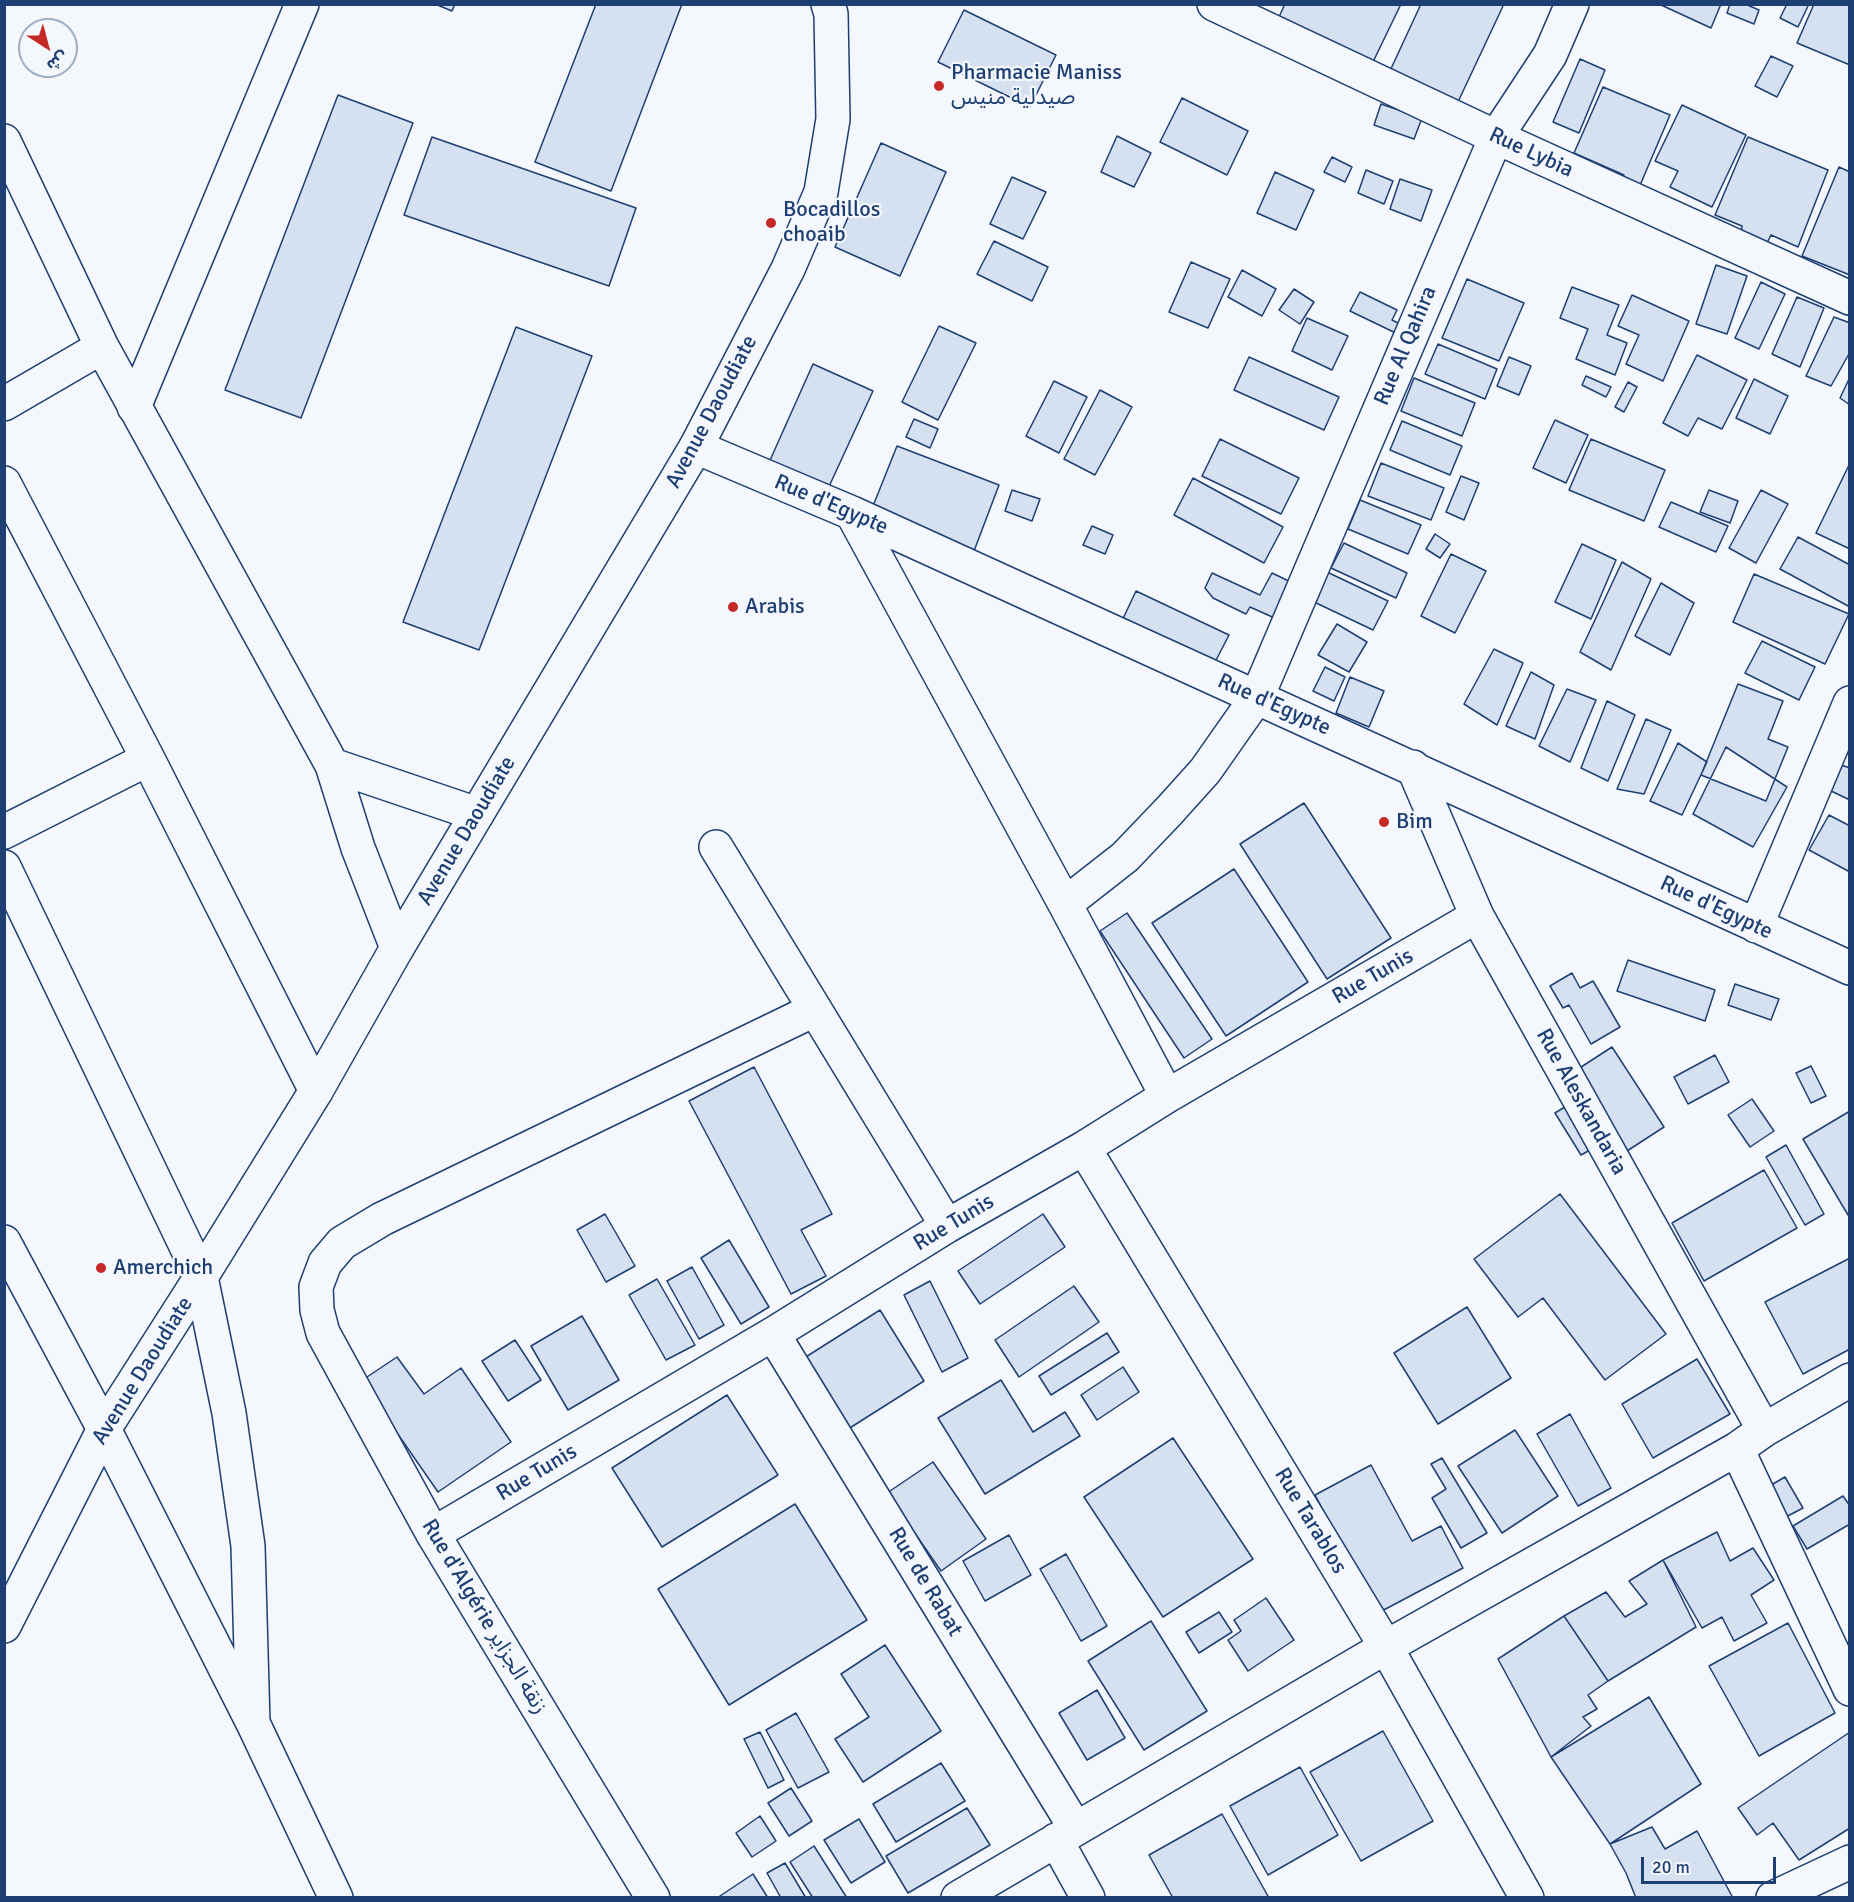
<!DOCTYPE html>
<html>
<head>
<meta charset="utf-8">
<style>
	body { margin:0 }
	#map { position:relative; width:1854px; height:1902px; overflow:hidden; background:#f4f7fb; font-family:Signika,"Noto Sans Arabic",sans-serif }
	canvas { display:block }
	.frame { position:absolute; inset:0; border:6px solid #1d3f73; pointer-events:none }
	.north { position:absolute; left:18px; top:18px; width:60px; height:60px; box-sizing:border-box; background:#f4f7fb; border:2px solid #9eadc5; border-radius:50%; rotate:144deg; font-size:16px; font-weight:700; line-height:24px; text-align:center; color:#1d3f73 }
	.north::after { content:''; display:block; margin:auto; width:21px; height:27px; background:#c62828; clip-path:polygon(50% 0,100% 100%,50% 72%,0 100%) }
	.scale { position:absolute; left:1641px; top:1857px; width:135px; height:27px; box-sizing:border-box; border:3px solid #1d3f73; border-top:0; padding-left:8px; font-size:18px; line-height:21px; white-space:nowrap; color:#1d3f73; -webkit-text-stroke:4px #f4f7fb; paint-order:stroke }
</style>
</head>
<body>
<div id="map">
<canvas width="1854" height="1902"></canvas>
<div class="frame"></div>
<div class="north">ش</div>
<div class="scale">20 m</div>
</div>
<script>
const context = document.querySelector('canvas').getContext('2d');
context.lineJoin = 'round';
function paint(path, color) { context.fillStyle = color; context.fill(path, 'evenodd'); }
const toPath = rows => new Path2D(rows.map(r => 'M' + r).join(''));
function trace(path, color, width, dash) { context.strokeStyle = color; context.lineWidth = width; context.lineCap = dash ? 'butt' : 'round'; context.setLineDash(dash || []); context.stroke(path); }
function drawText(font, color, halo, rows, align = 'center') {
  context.font = font + ' Signika,"Noto Sans Arabic",sans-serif'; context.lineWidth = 4.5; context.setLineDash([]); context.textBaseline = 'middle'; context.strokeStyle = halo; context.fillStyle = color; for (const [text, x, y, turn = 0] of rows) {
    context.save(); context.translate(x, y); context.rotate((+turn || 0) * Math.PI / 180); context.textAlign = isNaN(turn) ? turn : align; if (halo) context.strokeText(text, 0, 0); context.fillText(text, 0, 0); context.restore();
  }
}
const building = toPath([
	[435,4,455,4,452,11,435,4],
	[596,4,682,4,611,191,535,162,596,4],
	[1285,4,1401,4,1372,64,1278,19,1285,4],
	[1421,4,1504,4,1457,104,1389,73,1421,4],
	[1659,4,1721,4,1711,28,1659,4],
	[1730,4,1745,4,1759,10,1754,24,1727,13,1730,4],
	[1787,4,1809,4,1798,27,1780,18,1787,4],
	[1814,4,1850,4,1850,65,1797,43,1814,4],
	[964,10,1056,55,1030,107,938,62,964,10],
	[1771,56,1793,66,1777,97,1755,86,1771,56],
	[1580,59,1605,70,1579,133,1553,122,1580,59],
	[1603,87,1670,115,1638,190,1621,183,1624,175,1574,153,1603,87],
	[338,95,413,123,301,418,225,390,338,95],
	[1182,98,1248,131,1227,175,1160,142,1182,98],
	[1381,104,1422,118,1414,139,1374,125,1381,104],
	[1682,105,1746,135,1712,207,1670,187,1678,171,1655,161,1682,105],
	[1117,136,1151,153,1134,187,1101,172,1117,136],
	[432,137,636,208,609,286,404,215,432,137],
	[1748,137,1828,170,1798,247,1771,235,1766,245,1741,234,1742,226,1715,215,1748,137],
	[881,143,946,172,900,276,835,247,881,143],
	[1332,157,1352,167,1345,182,1324,172,1332,157],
	[1839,167,1850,172,1850,275,1802,256,1839,167],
	[1366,170,1393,181,1384,204,1358,193,1366,170],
	[1275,172,1314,190,1296,230,1257,213,1275,172],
	[1012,177,1046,192,1023,239,990,224,1012,177],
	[1400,179,1432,190,1421,221,1390,209,1400,179],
	[994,241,1048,267,1032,301,977,274,994,241],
	[1191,262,1230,279,1208,328,1169,312,1191,262],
	[1716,265,1747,276,1727,334,1696,324,1716,265],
	[1242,270,1276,289,1262,316,1228,297,1242,270],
	[1467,279,1524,303,1499,361,1442,338,1467,279],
	[1761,282,1785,294,1759,349,1735,338,1761,282],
	[1572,287,1619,305,1607,335,1627,343,1615,375,1576,359,1588,329,1560,318,1572,287],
	[1294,289,1314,302,1300,324,1279,310,1294,289],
	[1360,292,1397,310,1392,320,1408,328,1404,337,1350,311,1360,292],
	[1632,295,1689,321,1663,381,1626,364,1639,335,1618,326,1632,295],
	[1797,297,1824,308,1800,367,1772,354,1797,297],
	[1834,317,1850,323,1850,352,1831,386,1806,376,1834,317],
	[1307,318,1348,336,1332,370,1292,351,1307,318],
	[939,326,976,343,938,420,902,402,939,326],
	[516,327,592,356,479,650,403,622,516,327],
	[1438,344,1497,369,1485,399,1425,374,1438,344],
	[1697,355,1747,380,1722,429,1698,418,1688,436,1663,423,1697,355],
	[1249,357,1339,397,1324,430,1234,390,1249,357],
	[1509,357,1531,366,1519,395,1497,386,1509,357],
	[813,364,873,391,826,493,767,467,813,364],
	[1586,376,1611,387,1606,397,1582,385,1586,376],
	[1850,377,1850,405,1840,398,1850,377],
	[1414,378,1475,403,1462,436,1401,411,1414,378],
	[1754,379,1788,396,1770,434,1736,418,1754,379],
	[1054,381,1087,397,1059,453,1026,436,1054,381],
	[1628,382,1637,387,1624,412,1615,407,1628,382],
	[1100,390,1132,407,1095,475,1064,459,1100,390],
	[914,419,938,429,930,448,906,437,914,419],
	[1555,420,1588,435,1566,483,1533,468,1555,420],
	[1402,421,1462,446,1450,475,1390,450,1402,421],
	[1220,439,1299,478,1281,514,1202,476,1220,439],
	[1591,439,1665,470,1644,521,1569,490,1591,439],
	[897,446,999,485,974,551,871,511,897,446],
	[1381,463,1444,488,1431,520,1368,496,1381,463],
	[1850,463,1850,549,1816,533,1850,463],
	[1461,476,1479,483,1464,520,1446,512,1461,476],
	[1193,478,1283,527,1264,563,1174,515,1193,478],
	[1012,490,1040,499,1032,521,1005,511,1012,490],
	[1709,490,1738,501,1730,523,1700,512,1709,490],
	[1761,490,1788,504,1756,563,1729,548,1761,490],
	[1360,500,1421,525,1408,554,1348,529,1360,500],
	[1671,502,1728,526,1716,552,1659,527,1671,502],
	[1092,526,1113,535,1105,554,1083,545,1092,526],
	[1435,534,1450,544,1440,558,1426,549,1435,534],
	[1798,537,1850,565,1850,607,1780,569,1798,537],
	[1344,543,1407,573,1396,598,1331,568,1344,543],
	[1582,544,1616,560,1591,619,1555,602,1582,544],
	[1451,554,1486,571,1455,633,1421,616,1451,554],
	[1622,562,1651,579,1611,670,1580,652,1622,562],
	[1327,572,1388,601,1373,630,1312,601,1327,572],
	[1212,573,1260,595,1272,573,1295,584,1279,620,1250,607,1246,614,1213,598,1205,588,1212,573],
	[1754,574,1849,614,1825,664,1733,622,1754,574],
	[1661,583,1694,603,1670,655,1635,636,1661,583],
	[1136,591,1229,635,1212,668,1120,625,1136,591],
	[1337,624,1367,642,1349,672,1318,655,1337,624],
	[1762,641,1815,667,1799,700,1745,673,1762,641],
	[1494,649,1523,663,1497,725,1464,704,1494,649],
	[1325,667,1345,677,1334,701,1313,691,1325,667],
	[1531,672,1554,685,1535,739,1506,726,1531,672],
	[1350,677,1384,691,1369,727,1336,713,1350,677],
	[1738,684,1783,701,1768,739,1788,747,1766,801,1701,775,1738,684],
	[1567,689,1596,700,1570,762,1539,746,1567,689],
	[1607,701,1635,715,1608,781,1581,768,1607,701],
	[1646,719,1671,730,1644,794,1617,789,1646,719],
	[1678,743,1707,762,1682,815,1650,801,1678,743],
	[1726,747,1787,787,1753,847,1693,814,1726,747],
	[1841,765,1850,768,1850,800,1829,790,1841,765],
	[1304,803,1391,938,1327,979,1240,844,1304,803],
	[1829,815,1850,826,1850,872,1809,850,1829,815],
	[1234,869,1308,982,1226,1036,1152,923,1234,869],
	[1127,913,1212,1039,1184,1058,1100,931,1127,913],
	[1628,960,1715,990,1705,1021,1617,991,1628,960],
	[1572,973,1580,988,1593,981,1620,1027,1591,1044,1569,1005,1563,1008,1550,986,1572,973],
	[1735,984,1779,999,1771,1020,1728,1005,1735,984],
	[1612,1047,1664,1127,1627,1151,1575,1071,1612,1047],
	[1715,1055,1729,1082,1688,1104,1674,1077,1715,1055],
	[1811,1066,1826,1096,1811,1103,1796,1073,1811,1066],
	[754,1067,832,1214,801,1230,826,1276,791,1294,689,1101,754,1067],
	[1752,1099,1774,1131,1750,1147,1728,1115,1752,1099],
	[1573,1102,1599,1145,1581,1155,1555,1113,1573,1102],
	[1850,1111,1850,1214,1848,1215,1803,1139,1850,1111],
	[1786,1145,1824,1214,1805,1225,1766,1157,1786,1145],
	[1764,1170,1797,1228,1704,1281,1672,1223,1764,1170],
	[1560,1194,1666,1334,1605,1380,1543,1298,1518,1317,1474,1259,1560,1194],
	[605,1214,635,1266,606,1282,577,1230,605,1214],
	[1043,1214,1065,1247,980,1304,958,1271,1043,1214],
	[729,1240,769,1307,741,1324,701,1258,729,1240],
	[1850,1258,1850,1349,1803,1374,1765,1302,1850,1258],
	[692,1267,724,1325,699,1339,667,1281,692,1267],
	[657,1279,695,1345,666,1360,629,1295,657,1279],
	[930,1281,968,1358,942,1372,904,1295,930,1281],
	[1074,1286,1099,1322,1019,1377,995,1340,1074,1286],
	[1467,1307,1511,1378,1438,1424,1394,1353,1467,1307],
	[880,1310,924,1381,845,1431,801,1360,880,1310],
	[582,1316,619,1380,568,1410,531,1346,582,1316],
	[1107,1333,1119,1352,1051,1395,1039,1376,1107,1333],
	[515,1340,541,1380,508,1401,482,1361,515,1340],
	[397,1357,424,1394,461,1368,511,1442,438,1492,361,1381,397,1357],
	[1697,1359,1730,1414,1653,1458,1622,1404,1697,1359],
	[1123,1367,1139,1392,1097,1420,1081,1395,1123,1367],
	[1001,1380,1033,1432,1065,1412,1080,1436,985,1494,938,1418,1001,1380],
	[727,1395,778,1475,662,1547,612,1468,727,1395],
	[1570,1414,1611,1488,1578,1506,1537,1434,1570,1414],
	[1515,1430,1558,1496,1502,1533,1458,1466,1515,1430],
	[1173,1438,1253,1559,1163,1617,1084,1497,1173,1438],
	[1442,1458,1487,1533,1461,1548,1432,1498,1446,1489,1431,1464,1442,1458],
	[933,1462,986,1539,941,1571,887,1493,933,1462],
	[1371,1465,1412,1541,1441,1526,1463,1568,1378,1613,1315,1495,1371,1465],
	[1785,1477,1803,1508,1784,1518,1766,1488,1785,1477],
	[1843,1496,1850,1506,1850,1524,1807,1549,1793,1526,1843,1496],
	[795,1504,867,1620,729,1705,658,1589,795,1504],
	[1717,1532,1730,1561,1753,1548,1774,1580,1751,1595,1767,1623,1734,1641,1722,1617,1702,1628,1663,1560,1717,1532],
	[1009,1535,1031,1575,985,1601,963,1561,1009,1535],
	[1066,1554,1107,1626,1081,1641,1040,1569,1066,1554],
	[1663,1560,1696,1627,1608,1681,1564,1616,1606,1592,1625,1617,1647,1604,1629,1581,1663,1560],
	[1266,1598,1294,1640,1248,1671,1228,1640,1241,1631,1234,1620,1266,1598],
	[1219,1612,1232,1632,1199,1653,1186,1632,1219,1612],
	[1564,1616,1608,1681,1588,1695,1597,1709,1583,1717,1591,1726,1551,1757,1498,1659,1564,1616],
	[1151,1621,1207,1711,1144,1750,1088,1661,1151,1621],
	[1788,1623,1835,1713,1759,1756,1709,1666,1788,1623],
	[885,1645,941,1731,863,1782,835,1739,869,1717,841,1674,885,1645],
	[1097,1690,1125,1738,1087,1760,1059,1713,1097,1690],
	[1649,1697,1701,1784,1610,1844,1551,1757,1649,1697],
	[796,1713,829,1772,798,1788,766,1730,796,1713],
	[1383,1731,1433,1821,1361,1861,1310,1772,1383,1731],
	[760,1732,784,1780,768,1788,744,1739,760,1732],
	[1850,1732,1850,1828,1799,1860,1773,1823,1757,1835,1738,1808,1850,1732],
	[941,1763,965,1801,896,1842,873,1804,941,1763],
	[1300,1767,1338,1835,1268,1875,1230,1806,1300,1767],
	[791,1788,812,1821,789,1836,768,1803,791,1788],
	[967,1808,990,1845,908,1893,886,1856,967,1808],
	[1222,1814,1269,1898,1173,1898,1149,1855,1222,1814],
	[760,1816,776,1841,752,1857,736,1833,760,1816],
	[859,1819,885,1862,851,1883,824,1840,859,1819],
	[1652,1827,1665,1849,1697,1831,1733,1898,1636,1898,1626,1873,1610,1844,1652,1827],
	[814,1846,847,1898,813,1898,790,1862,814,1846],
	[785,1863,806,1898,781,1898,767,1873,785,1863],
	[753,1874,768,1898,717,1898,753,1874]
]);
paint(building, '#d5e0f0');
trace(building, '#1d3f73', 1.5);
const minor = toPath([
	[1214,4,1496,137,1850,298],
	[4,141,102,347,332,765,358,848,397,948],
	[4,404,102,347],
	[134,407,302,4],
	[696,447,852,513,1850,968],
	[4,483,148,759,316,1091],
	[852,513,1065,904,1167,1096],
	[332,765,477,814],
	[1413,767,1477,916,1764,1430],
	[4,832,148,759],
	[716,847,947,1226],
	[4,867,201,1277,229,1413,248,1546,253,1723],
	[1065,904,1125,857,1169,811,1205,771,1257,697,1496,137,1550,55,1572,4],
	[1756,926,1850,703],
	[1084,1148,1386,1647,1527,1898],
	[4,1242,104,1429,253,1723,336,1898],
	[773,1334,1076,1829],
	[1737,1449,1850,1689],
	[433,1534,773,1334,947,1226,1084,1148,1167,1096,1477,916],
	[1056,1840,1088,1898],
	[653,1898,433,1534,323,1333,317,1310,316,1287,325,1263,342,1243,382,1219,814,1010],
	[958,1898,1386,1647,1737,1449,1764,1430,1850,1380],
	[1773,1898,1850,1862]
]);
const tertiary = toPath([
	[4,1626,104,1429,201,1277,316,1091,397,948,696,447,788,269,821,192,833,119,831,14,828,4]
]);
trace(minor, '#1d3f73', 36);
trace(tertiary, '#1d3f73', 36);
trace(minor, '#f4f7fb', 33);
trace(tertiary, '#f4f7fb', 33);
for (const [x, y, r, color] of [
	[939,86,6,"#c62828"],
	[771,223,6,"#c62828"],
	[733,607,6,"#c62828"],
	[1384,822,6,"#c62828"],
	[101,1268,6,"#c62828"]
]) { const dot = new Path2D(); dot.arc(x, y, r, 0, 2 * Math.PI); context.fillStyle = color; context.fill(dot); trace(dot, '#f4f7fb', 2); }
drawText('22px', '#1d3f73', '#f4f7fb', [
	["Pharmacie Maniss",951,73],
	["صيدلية منيس",951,98],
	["Bocadillos",783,210],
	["choaib",783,235],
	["Arabis",745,607],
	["Bim",1396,822],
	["Amerchich",113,1268]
], 'left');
drawText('22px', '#1d3f73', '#f4f7fb', [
	["Rue Lybia",1531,153,25],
	["Rue Al Qahira",1406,346,-67],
	["Avenue Daoudiate",712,412,-62],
	["Rue d'Egypte",831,505,23],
	["Rue d'Egypte",1274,705,24],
	["Avenue Daoudiate",467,831,-59],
	["Rue d'Egypte",1716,908,25],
	["Rue Tunis",1373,977,-30],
	["Rue Aleskandaria",1581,1102,61],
	["Rue Tunis",954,1223,-31],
	["Avenue Daoudiate",143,1371,-58],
	["Rue Tunis",537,1473,-31],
	["Rue Tarablos",1310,1521,59],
	["Rue de Rabat",925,1582,59],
	["Rue d'Algérie زنقة الجزاير",484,1617,59]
]);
</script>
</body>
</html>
